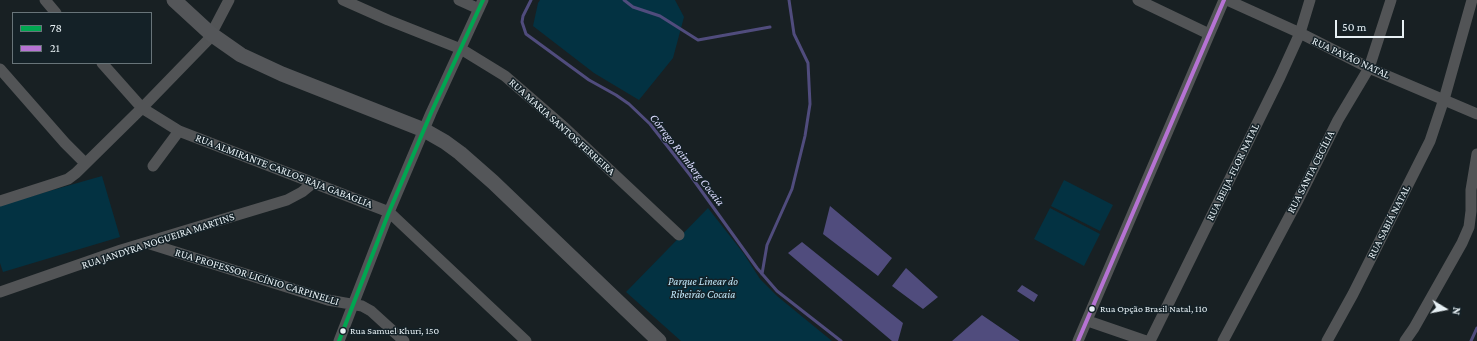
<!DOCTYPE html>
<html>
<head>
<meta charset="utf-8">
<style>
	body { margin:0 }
	#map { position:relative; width:1477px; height:341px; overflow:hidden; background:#182023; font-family:"Crimson Pro",serif }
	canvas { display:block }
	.legend { position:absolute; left:12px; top:12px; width:140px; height:52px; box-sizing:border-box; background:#142127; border:1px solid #687479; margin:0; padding:5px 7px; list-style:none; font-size:12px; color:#e7f0f4 }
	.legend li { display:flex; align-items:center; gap:8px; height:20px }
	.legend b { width:20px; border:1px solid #687479 }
	.north { position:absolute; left:1425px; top:289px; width:40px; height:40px; -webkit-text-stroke:3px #142127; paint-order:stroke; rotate:100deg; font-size:11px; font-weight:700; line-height:16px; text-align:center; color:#e7f0f4 }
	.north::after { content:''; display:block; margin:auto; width:14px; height:18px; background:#e7f0f4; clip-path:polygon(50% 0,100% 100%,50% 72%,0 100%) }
	.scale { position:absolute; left:1335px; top:20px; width:69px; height:18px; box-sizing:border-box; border:2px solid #e7f0f4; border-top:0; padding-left:5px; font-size:12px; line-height:14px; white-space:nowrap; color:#e7f0f4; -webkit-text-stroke:3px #142127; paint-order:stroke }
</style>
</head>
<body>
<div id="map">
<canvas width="1477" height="341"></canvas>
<ul class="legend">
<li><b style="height:5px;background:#00a651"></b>78</li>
<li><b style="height:5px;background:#b673d3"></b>21</li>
</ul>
<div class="north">N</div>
<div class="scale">50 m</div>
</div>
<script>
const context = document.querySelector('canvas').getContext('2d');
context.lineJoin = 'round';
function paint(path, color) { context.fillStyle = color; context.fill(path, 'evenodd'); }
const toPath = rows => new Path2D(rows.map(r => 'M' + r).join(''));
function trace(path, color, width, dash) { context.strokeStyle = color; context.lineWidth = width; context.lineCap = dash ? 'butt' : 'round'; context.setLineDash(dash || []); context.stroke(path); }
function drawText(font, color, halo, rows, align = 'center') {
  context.font = font + ' "Crimson Pro",serif'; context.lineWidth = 3; context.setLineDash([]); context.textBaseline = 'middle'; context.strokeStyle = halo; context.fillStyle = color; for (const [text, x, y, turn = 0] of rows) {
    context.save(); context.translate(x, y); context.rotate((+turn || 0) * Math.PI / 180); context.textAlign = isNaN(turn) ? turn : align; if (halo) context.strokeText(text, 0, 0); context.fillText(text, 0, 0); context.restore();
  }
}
paint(toPath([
	[540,0,675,0,684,17,673,58,639,100,594,73,533,26,538,3],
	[102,176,120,237,3,272,0,263,0,205],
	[1064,180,1113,205,1100,231,1051,206],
	[708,208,744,254,760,279,777,296,832,341,681,341,626,292],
	[1050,208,1100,234,1084,266,1034,239]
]), '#033242');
paint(toPath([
	[830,206,892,258,878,276,823,234],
	[802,242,903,323,898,341,892,341,788,253],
	[906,268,938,297,923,309,892,286],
	[1022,285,1038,295,1034,302,1017,291],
	[982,315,1020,341,952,341]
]), '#504c7d');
trace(toPath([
	[531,0,523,16,522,22,526,34,589,80,616,95,629,104,650,124,690,175,757,268,777,291,841,341],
	[624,0,633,7,660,16,698,40,770,27],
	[762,274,767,245,792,189,805,136,810,104,808,63,794,34,789,0],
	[1471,341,1477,328]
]), '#504c7d', 3);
trace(toPath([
	[45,0,56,13],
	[343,0,388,20,461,49,505,76,565,128,679,235],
	[459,0,479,9],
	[1138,0,1209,34],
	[1227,0,1300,33,1369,68,1477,114],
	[102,63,142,108,179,131,389,212,526,341],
	[0,69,65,143,85,163],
	[153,166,179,131],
	[0,201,53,184,68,179,76,173,142,108,208,40,229,0],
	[147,243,328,300,362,306,371,311,404,341],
	[0,292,121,250,287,200,302,192,313,183],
	[1088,321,1146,341],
	[339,341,389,212,431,113,483,0],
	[1078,341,1224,0],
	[1150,341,1280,77,1300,33,1310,0],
	[1223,341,1297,202,1338,120,1369,68,1391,0],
	[1327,341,1353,294,1430,141,1445,96,1472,0],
	[1405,341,1414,328,1462,243,1469,227,1471,211,1471,190,1477,154]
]), '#525456', 11);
trace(toPath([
	[174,0,211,34,241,55,282,74,424,130,445,142,460,153,493,182,659,341]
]), '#545659', 15);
trace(toPath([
	[339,341,389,212,431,113,483,0]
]), '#00a651', 4);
trace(toPath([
	[1078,341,1224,0]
]), '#b673d3', 4);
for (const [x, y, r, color] of [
	[1092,309,3.5,"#e7f0f4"],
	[343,331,3.5,"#e7f0f4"]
]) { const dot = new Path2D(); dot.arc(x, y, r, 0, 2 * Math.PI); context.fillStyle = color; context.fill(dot); trace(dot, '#142127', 1.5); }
drawText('10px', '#e7f0f4', '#142127', [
	["Rua Opção Brasil Natal, 110",1100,309],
	["Rua Samuel Khuri, 150",350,331]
], 'left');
drawText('11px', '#e7f0f4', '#142127', [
	["RUA PAVÃO NATAL",1351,58,25],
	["RUA MARIA SANTOS FERREIRA",562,127,42],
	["RUA ALMIRANTE CARLOS RAJA GABAGLIA",284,171,21],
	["RUA BEIJA-FLOR NATAL",1233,172,-64],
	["RUA SANTA CECÍLIA",1311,172,-63],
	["RUA SABIÁ NATAL",1389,222,-63],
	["RUA JANDYRA NOGUEIRA MARTINS",158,241,-18],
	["RUA PROFESSOR LICÍNIO CARPINELLI",257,277,17]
]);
drawText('italic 11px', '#c0e7f9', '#142127', [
	["Parque Linear do",703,282],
	["Ribeirão Cocaia",703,295]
]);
drawText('italic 12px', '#dbdafd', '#142127', [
	["Córrego Reimberg Cocaia",687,160,52]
]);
</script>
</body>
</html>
